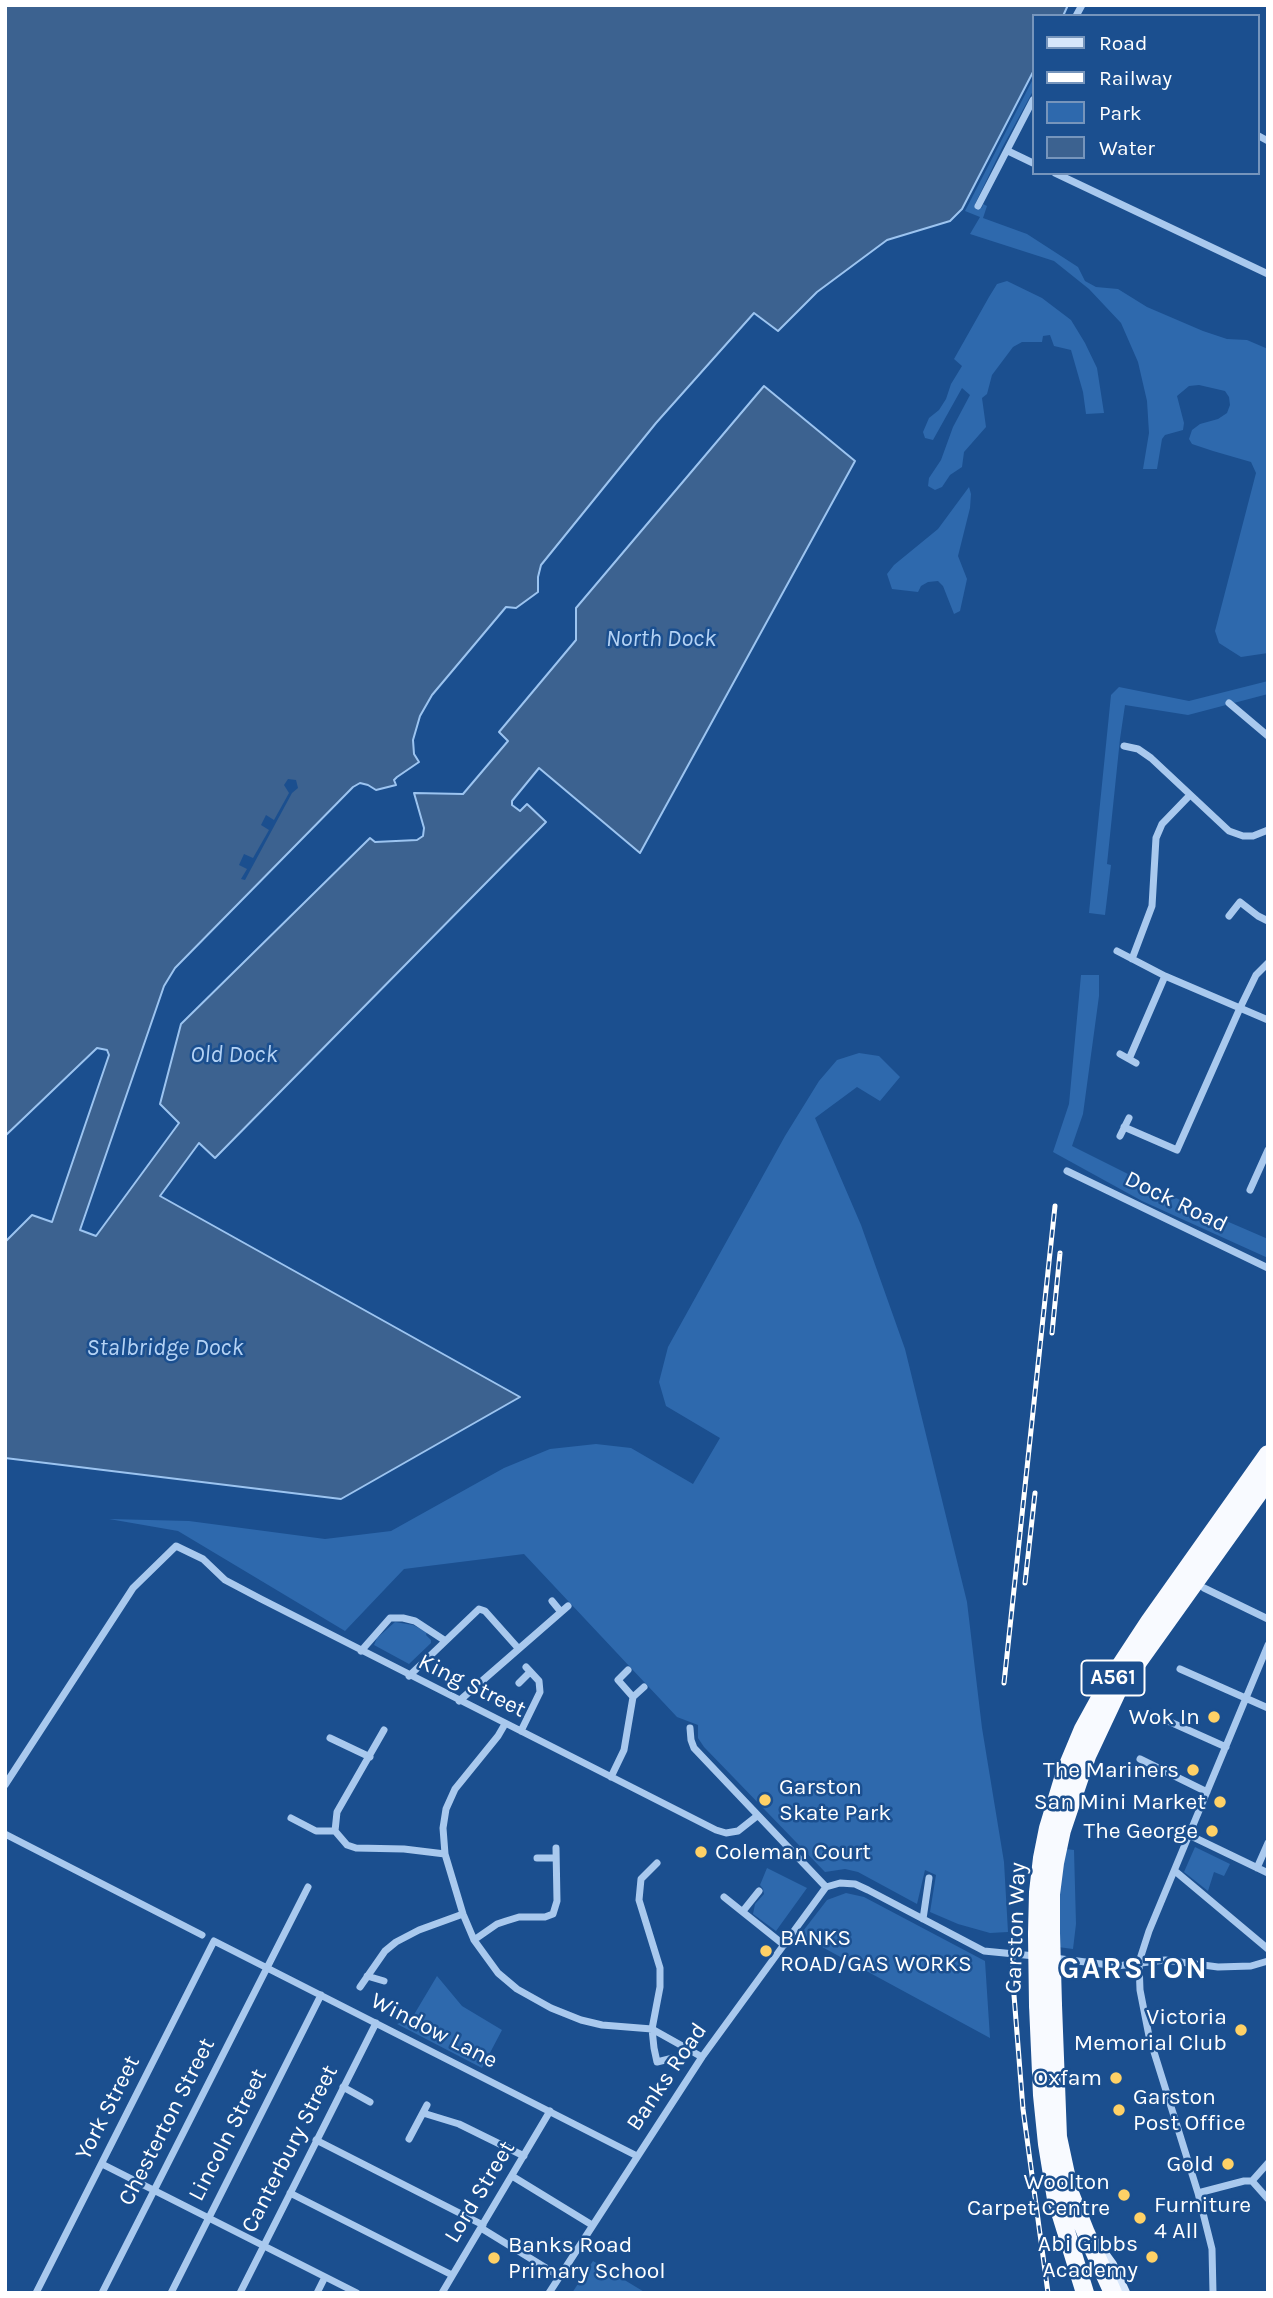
<!DOCTYPE html>
<html>
<head>
<meta charset="utf-8">
<style>
	body { margin:0 }
	#map { position:relative; width:1273px; height:2298px; overflow:hidden; background:#1b4f8f; font-family:Karla,sans-serif }
	canvas { display:block }
	.frame { position:absolute; inset:0; border:7px solid #fff; pointer-events:none }
	.legend { position:absolute; left:1032px; top:14px; width:228px; height:161px; box-sizing:border-box; background:#1b4f8f; border:2px solid #7695bc; margin:0; padding:9px 12px; list-style:none; font-size:21px; color:#fff }
	.legend li { display:flex; align-items:center; gap:14px; height:35px }
	.legend b { width:35px; border:2px solid #7695bc }
</style>
</head>
<body>
<div id="map">
<canvas width="1273" height="2298"></canvas>
<div class="frame"></div>
<ul class="legend">
<li><b style="height:9px;background:#d6e6fa"></b>Road</li>
<li><b style="height:9px;background:#fff"></b>Railway</li>
<li><b style="height:19px;background:#2e69ad"></b>Park</li>
<li><b style="height:19px;background:#3c6290"></b>Water</li>
</ul>
</div>
<script>
const context = document.querySelector('canvas').getContext('2d');
context.lineJoin = 'round';
function paint(path, color) { context.fillStyle = color; context.fill(path, 'evenodd'); }
const toPath = rows => new Path2D(rows.map(r => 'M' + r).join(''));
function trace(path, color, width, dash) { context.strokeStyle = color; context.lineWidth = width; context.lineCap = dash ? 'butt' : 'round'; context.setLineDash(dash || []); context.stroke(path); }
function drawText(font, color, halo, rows, align = 'center') {
  context.font = font + ' Karla,sans-serif'; context.lineWidth = 5; context.setLineDash([]); context.textBaseline = 'middle'; context.strokeStyle = halo; context.fillStyle = color; for (const [text, x, y, turn = 0] of rows) {
    context.save(); context.translate(x, y); context.rotate((+turn || 0) * Math.PI / 180); context.textAlign = isNaN(turn) ? turn : align; if (halo) context.strokeText(text, 0, 0); context.fillText(text, 0, 0); context.restore();
  }
}
paint(toPath([
	[1033,79,1033,91,1002,148,975,204,982,208,983,204,987,206,983,218,1027,234,1078,267,1085,281,1096,287,1118,289,1147,307,1203,331,1227,339,1247,340,1268,349,1268,653,1241,657,1219,643,1215,631,1256,473,1251,462,1213,451,1192,444,1189,439,1192,430,1200,424,1218,419,1227,413,1230,405,1229,397,1225,391,1199,385,1189,386,1177,396,1184,423,1183,430,1165,435,1162,439,1157,469,1143,469,1149,433,1147,401,1138,362,1121,323,1089,289,1054,261,970,234,980,217,965,211],
	[1007,281,1042,298,1071,320,1085,343,1097,368,1104,413,1086,414,1083,392,1071,350,1054,346,1050,335,1043,336,1042,342,1022,342,1013,347,992,375,987,394,982,398,986,427,964,452,962,467,950,475,942,487,935,490,928,486,929,478,941,460,953,427,970,395,962,388,933,440,925,438,923,432,929,418,939,410,946,399,951,384,962,366,954,359,989,297,997,284],
	[969,487,971,494,970,508,958,556,967,579,960,611,954,614,943,586,938,581,928,582,921,586,918,592,892,589,887,574,894,565,938,529],
	[1268,681,1268,694,1188,715,1125,705,1120,739,1107,864,1111,865,1105,915,1089,913,1111,695,1119,687,1189,701],
	[1081,975,1099,975,1099,996,1083,1114,1072,1146,1194,1207,1268,1239,1268,1258,1142,1201,1053,1152,1069,1104],
	[859,1053,879,1056,900,1077,880,1101,857,1087,815,1118,861,1225,905,1349,967,1602,982,1728,1004,1862,1008,1932,990,1933,958,1924,930,1912,936,1875,925,1870,917,1904,858,1872,845,1869,825,1872,704,1747,698,1738,698,1725,677,1717,524,1554,404,1569,345,1631,178,1531,109,1519,189,1521,325,1539,391,1531,504,1468,550,1449,596,1444,631,1448,693,1484,720,1438,666,1406,659,1382,668,1347,785,1136,819,1081,837,1060],
	[395,1622,413,1625,427,1632,426,1635,431,1640,431,1643,409,1664,374,1645,377,1638],
	[1195,1847,1230,1864,1224,1876,1214,1872,1208,1891,1184,1872],
	[1066,1849,1074,1850,1076,1924,1073,1949,1058,1947,1060,1879],
	[767,1868,807,1888,776,1931,753,1914,755,1904,764,1894,763,1889,760,1885],
	[846,1893,864,1897,985,1961,990,2038,800,1935,827,1900],
	[437,1976,462,2006,502,2030,482,2068,397,2024,412,2018],
	[593,2261,646,2293,572,2293]
]), '#2e69ad');
const water = toPath([
	[5,5,1068,5,1063,16,1033,16,1033,72,962,209,950,221,887,240,817,292,778,331,754,313,656,423,541,565,538,577,538,592,516,608,506,607,432,695,420,716,413,740,414,754,419,762,397,777,394,780,396,785,376,790,368,785,360,783,353,787,175,968,164,986,80,1230,96,1236,179,1123,160,1104,181,1024,370,838,375,842,417,840,423,836,424,828,414,793,463,794,508,741,499,732,576,640,576,608,764,386,855,461,640,853,539,768,512,801,512,805,520,811,527,804,546,822,215,1158,199,1143,160,1196,520,1397,341,1499,5,1458,5,1242,32,1215,52,1222,109,1055,107,1050,97,1048,5,1136,5,5]
]);
paint(water, '#3c6290');
trace(water, '#9cc4f0', 2);
paint(toPath([
	[288,779,296,780,298,788,292,793,245,880,241,879,247,869,239,865,244,854,253,858,269,830,261,825,266,815,274,820,289,793,284,785]
]), '#1b4f8f');
trace(toPath([
	[1076,16,1082,5],
	[1257,135,1268,141],
	[1008,151,1033,163],
	[1055,173,1268,274],
	[978,206,1033,100],
	[1229,703,1268,736],
	[1124,746,1138,749,1151,758,1229,831,1243,836,1253,836,1268,830],
	[1229,916,1240,902,1258,916,1268,921],
	[1117,951,1165,976,1268,1020],
	[1132,959,1152,906,1156,838,1162,824,1190,795],
	[1120,1054,1136,1063],
	[1129,1059,1165,976],
	[1124,1127,1177,1150,1240,1008,1256,975,1268,963],
	[1120,1136,1129,1118],
	[1067,1171,1268,1268],
	[1250,1190,1268,1150],
	[1204,1588,1268,1619],
	[552,1601,561,1612],
	[361,1651,390,1618,403,1618,415,1621,444,1640],
	[1180,1669,1268,1708],
	[409,1676,479,1609,485,1611,518,1648],
	[519,1683,530,1672],
	[633,1697,644,1687],
	[459,1701,568,1606],
	[1159,1717,1226,1747],
	[505,1724,498,1736,455,1789,446,1809,443,1828,445,1854,463,1914,474,1940,498,1973,517,1989,551,2008,581,2020,602,2025,652,2029,702,2057],
	[690,1728,691,1740,694,1748,826,1887],
	[384,1730,337,1812,335,1831,347,1845,356,1848,404,1849,445,1854],
	[521,1731,540,1692,539,1681,526,1667],
	[330,1738,370,1757],
	[1140,1759,1207,1792],
	[611,1777,624,1750,633,1697,618,1680,628,1670],
	[5,1785,133,1588,176,1546,203,1559,225,1580,261,1599,716,1830,726,1833,738,1831,757,1816],
	[291,1818,316,1831,335,1831],
	[5,1834,202,1935],
	[1189,1835,1268,1873],
	[537,1858,556,1858],
	[657,1863,641,1879,639,1900,660,1968,660,1987,652,2029,654,2048,657,2062,673,2058],
	[1257,1868,1268,1843],
	[1175,1871,1268,1949],
	[826,1887,840,1883,855,1884,868,1890,984,1951,1035,1956],
	[724,1897,784,1945],
	[743,1911,759,1891],
	[923,1919,929,1878],
	[474,1940,497,1924,506,1921,519,1917,545,1917,553,1914,557,1901,556,1848],
	[1054,1958,1117,1966,1165,1960,1218,1967,1251,1966,1268,1961],
	[367,1976,384,1981],
	[360,1987,385,1951,396,1942,419,1930,463,1914],
	[343,2087,370,2102],
	[423,2113,459,2124,524,2156],
	[409,2139,427,2105],
	[316,2140,483,2225],
	[102,2164,357,2293],
	[512,2176,592,2225],
	[1252,2181,1268,2163],
	[1252,2181,1268,2199],
	[290,2193,452,2275],
	[1198,2193,1244,2181,1252,2181],
	[481,2228,559,2276],
	[36,2293,214,1941,637,2156],
	[102,2293,308,1887],
	[171,2293,321,1995],
	[240,2293,376,2023],
	[317,2293,325,2277],
	[442,2293,550,2111],
	[549,2293,702,2057,826,1887],
	[1213,2293,1212,2249,1198,2193,1149,2036,1140,1990,1139,1962,1149,1931,1268,1645]
]), '#a9c9ee', 7);
trace(toPath([
	[1102,2254,1110,2265,1123,2293]
]), '#d6e6fa', 14);
trace(toPath([
	[1051,1933,1051,1894,1055,1863,1062,1830,1087,1756,1118,1690,1268,1480],
	[1037,1934,1038,1892,1042,1858,1048,1828,1065,1772,1083,1729,1105,1689,1149,1622,1268,1454],
	[1038,2005,1042,2095,1047,2144,1056,2199,1085,2293],
	[1053,2005,1058,2137,1070,2193,1086,2233,1113,2293]
]), '#f8faff', 18);
const rail = toPath([
	[1052,1333,1060,1253],
	[1025,1583,1035,1493],
	[1004,1683,1055,1206],
	[1012,1939,1014,1995,1023,2109,1048,2293]
]);
trace(rail, '#fff', 5);
trace(rail, '#1b4f8f', 2.5, [8]);
trace(toPath([
	[1051,1933,1053,2005],
	[1037,1934,1038,2005]
]), '#f8faff', 18);
for (const [x, y, r, color] of [
	[1214,1717,7,"#ffd166"],
	[1193,1770,7,"#ffd166"],
	[765,1800,7,"#ffd166"],
	[1220,1802,7,"#ffd166"],
	[1212,1831,7,"#ffd166"],
	[701,1852,7,"#ffd166"],
	[766,1951,7,"#ffd166"],
	[1241,2030,7,"#ffd166"],
	[1116,2078,7,"#ffd166"],
	[1119,2110,7,"#ffd166"],
	[1228,2164,7,"#ffd166"],
	[1124,2195,7,"#ffd166"],
	[1140,2218,7,"#ffd166"],
	[1152,2257,7,"#ffd166"],
	[494,2258,7,"#ffd166"]
]) { const dot = new Path2D(); dot.arc(x, y, r, 0, 2 * Math.PI); context.fillStyle = color; context.fill(dot); trace(dot, '#1b4f8f', 2.5); }
for (const [x, y, w] of [
	[1113,1678,63]
]) { const box = new Path2D(); box.roundRect(x - w / 2, y - 17.5, w, 35, 5); context.fillStyle = '#1b4f8f'; context.fill(box); trace(box, '#fff', 2); }
drawText('bold 21px', '#fff', null, [
	["A561",1113,1678]
]);
drawText('23px', '#fff', '#1b4f8f', [
	["Dock Road",1176,1202,26],
	["King Street",472,1686,26],
	["Garston Way",1016,1928,-88],
	["Window Lane",434,2031,27],
	["Banks Road",667,2077,-56],
	["York Street",108,2108,-63],
	["Chesterton Street",167,2122,-63],
	["Lincoln Street",228,2135,-63],
	["Canterbury Street",290,2149,-63],
	["Lord Street",480,2192,-59]
]);
drawText('23px', '#fff', '#1b4f8f', [
	["Wok In",1200,1717],
	["The Mariners",1179,1770],
	["Garston",779,1787,"left"],
	["Skate Park",779,1813,"left"],
	["San Mini Market",1206,1802],
	["The George",1198,1831],
	["Coleman Court",715,1852,"left"],
	["BANKS",780,1938,"left"],
	["ROAD/GAS WORKS",780,1964,"left"],
	["Victoria",1227,2017],
	["Memorial Club",1227,2043],
	["Oxfam",1102,2078],
	["Garston",1133,2097,"left"],
	["Post Office",1133,2123,"left"],
	["Gold",1214,2164],
	["Woolton",1110,2182],
	["Carpet Centre",1110,2208],
	["Furniture",1154,2205,"left"],
	["4 All",1154,2231,"left"],
	["Abi Gibbs",1138,2244],
	["Academy",1138,2270],
	["Banks Road",508,2245,"left"],
	["Primary School",508,2271,"left"]
], 'right');
drawText('italic 24px', '#b5d3f5', '#1b4f8f', [
	["North Dock",661,639],
	["Old Dock",234,1055],
	["Stalbridge Dock",165,1348]
]);
context.letterSpacing = '2px';
drawText('bold 30px', '#fff', '#1b4f8f', [
	["GARSTON",1134,1969]
]);
context.letterSpacing = '0px';
</script>
</body>
</html>
